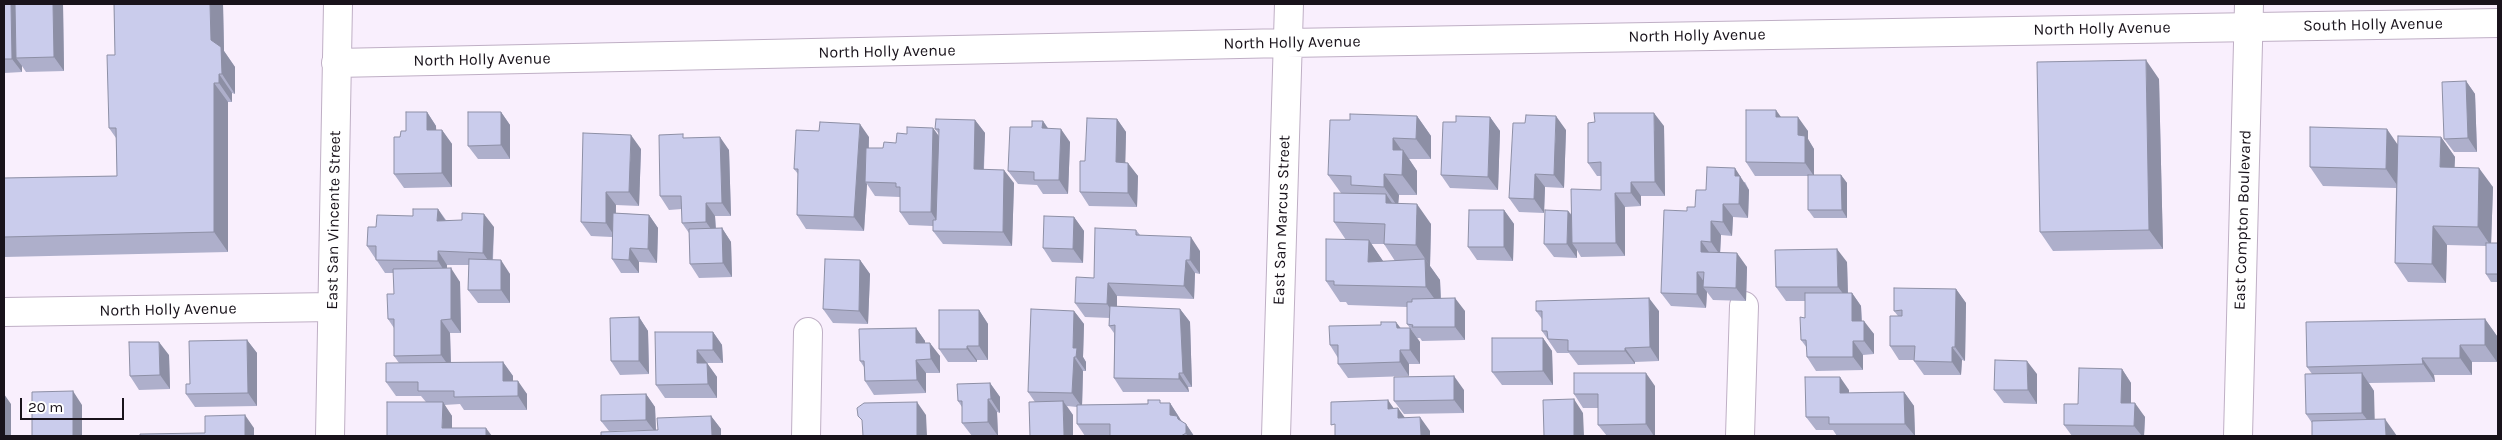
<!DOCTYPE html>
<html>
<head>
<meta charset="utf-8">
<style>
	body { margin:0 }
	#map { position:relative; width:2502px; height:440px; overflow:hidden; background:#f9effd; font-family:Karla,sans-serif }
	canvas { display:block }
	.frame { position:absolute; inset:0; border:5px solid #19131b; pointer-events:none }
	.scale { position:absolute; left:20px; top:398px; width:104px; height:22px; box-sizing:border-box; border:2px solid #19131b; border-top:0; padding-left:6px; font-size:15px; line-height:18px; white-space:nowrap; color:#19131b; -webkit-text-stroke:4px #fff; paint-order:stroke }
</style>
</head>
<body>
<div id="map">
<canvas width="2502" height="440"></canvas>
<div class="frame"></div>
<div class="scale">20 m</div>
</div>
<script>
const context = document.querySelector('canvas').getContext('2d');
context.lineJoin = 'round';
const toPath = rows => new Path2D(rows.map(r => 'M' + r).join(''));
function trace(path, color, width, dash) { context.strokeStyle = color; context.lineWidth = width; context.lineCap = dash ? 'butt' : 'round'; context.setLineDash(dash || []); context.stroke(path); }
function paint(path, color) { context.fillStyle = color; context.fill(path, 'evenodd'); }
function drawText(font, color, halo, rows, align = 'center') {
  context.font = font + ' Karla,sans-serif'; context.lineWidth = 4.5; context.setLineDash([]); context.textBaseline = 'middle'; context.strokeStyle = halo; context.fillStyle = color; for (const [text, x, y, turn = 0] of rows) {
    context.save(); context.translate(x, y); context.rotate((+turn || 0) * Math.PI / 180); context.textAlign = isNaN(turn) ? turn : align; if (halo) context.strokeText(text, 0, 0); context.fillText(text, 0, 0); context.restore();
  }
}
const minor = toPath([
	[336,63,1287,43,2498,23],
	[4,312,332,307],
	[330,436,338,4],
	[806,436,808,332],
	[1276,436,1289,4],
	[1740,436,1744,306]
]);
const major = toPath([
	[2238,436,2249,4]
]);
trace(minor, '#bfafc5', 30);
trace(major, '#bfafc5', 30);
trace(minor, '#fff', 28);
trace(major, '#fff', 28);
paint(toPath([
	[4,4,63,4,64,71,26,72,22,66,22,72,4,73],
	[114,4,223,4,224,51,235,67,235,94,232,93,232,102,228,102,228,252,4,257,4,178,117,176,116,138,109,128,115,55],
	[2159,79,2163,249,2053,251,2040,232],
	[2466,81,2475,94,2477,152,2454,152,2444,139],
	[427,112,436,126,436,130,442,130,452,144,452,187,404,188,394,174,400,137],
	[501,112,510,125,510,159,478,159,468,146],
	[1417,116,1431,136,1431,159,1409,159,1417,171,1417,195,1399,195,1398,203,1431,224,1430,266,1440,280,1441,298,1465,311,1465,340,1422,341,1420,338,1417,338,1407,324,1407,307,1348,305,1346,302,1340,302,1326,281,1346,240,1334,222,1341,193,1328,175,1350,120],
	[1371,244,1384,244,1395,261,1383,261],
	[1490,117,1500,131,1498,190,1450,188,1441,175,1456,122],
	[1781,117,1808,131,1808,139,1814,149,1814,175,1841,175,1847,183,1847,218,1814,218,1808,210,1808,176,1755,176,1746,162],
	[1117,119,1126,132,1125,162,1138,176,1137,207,1089,206,1080,192,1085,161],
	[975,120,985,133,984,169,1014,183,1012,246,943,244,933,231,933,226,909,225,900,212,900,197,875,196,867,184,864,231,806,229,797,215,798,174,794,169,869,137,869,148,883,148,896,143,907,134,933,128,939,136,939,134,935,129],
	[1043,121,1048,128,1070,142,1068,194,1043,194,1037,185,1018,184,1008,171,1032,127],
	[1664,126,1665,196,1641,196,1641,206,1625,207,1625,256,1581,257,1577,250,1577,258,1554,257,1544,244,1568,211,1572,215,1601,190,1601,176,1597,176,1588,163],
	[1566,130,1564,188,1545,187,1544,213,1519,212,1509,198],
	[2441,137,2455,157,2454,167,2493,187,2491,243,2498,243,2498,282,2491,282,2486,274,2486,246,2447,245,2446,283,2408,282,2395,263,2396,188,2323,186,2310,167,2398,144],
	[685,138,729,150,731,216,715,216,716,228,722,228,731,242,732,277,699,278,690,264,689,233,682,223,682,209,669,210,660,196],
	[641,149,639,206,616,205,616,213,649,215,658,228,657,263,639,262,639,273,621,273,612,259,612,237,591,236,581,222],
	[1745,182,1749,190,1748,218,1733,217,1732,236,1721,235,1720,253,1747,267,1746,301,1713,300,1707,292,1706,308,1671,306,1661,293,1687,211,1695,207,1706,190],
	[438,209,446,220,494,227,493,260,510,274,510,303,478,303,468,290,469,265,447,265,447,268,460,282,461,333,450,333,451,363,503,362,513,376,513,381,527,394,527,410,464,410,460,404,444,405,452,416,387,436,426,402,421,396,396,396,386,382,399,363,394,356,394,328,388,319,394,294,394,273,385,273,367,246,376,227,413,216],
	[1504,210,1514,224,1513,261,1477,260,1468,247],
	[1074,217,1084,231,1083,263,1052,262,1043,248],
	[1136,230,1140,235,1200,251,1200,274,1195,273,1194,299,1117,296,1117,307,1180,309,1190,322,1192,387,1188,387,1189,392,1123,392,1114,378,1114,333,1109,326,1110,318,1085,317,1075,303,1094,278],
	[860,260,870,274,868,324,833,323,823,309],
	[1847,262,1848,293,1852,293,1861,306,1862,321,1874,334,1874,354,1863,355,1863,370,1816,371,1807,357,1807,348,1801,340,1805,318,1805,301,1786,301,1776,287],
	[1956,289,1966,303,1965,361,1962,360,1961,375,1924,375,1914,361,1914,360,1899,360,1890,346,1898,316,1894,311],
	[979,310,988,324,988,360,977,360,977,362,948,362,939,349],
	[1074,311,1084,324,1083,357,1086,362,1086,371,1083,371,1082,405,1170,403,1179,417,1181,421,1186,424,1194,436,1085,436,1077,424,1077,407,1067,406,1073,415,1035,402,1028,392],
	[1536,311,1659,311,1659,361,1635,362,1635,364,1578,365,1569,353,1557,353,1542,331,1542,319],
	[639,317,648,331,649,374,620,375,611,361],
	[2485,319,2497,336,2497,362,2472,362,2472,375,2434,375,2435,382,2369,383,2374,391,2374,419,2312,423,2306,414,2312,374,2307,367],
	[916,328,925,341,925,343,940,356,940,373,926,373,926,393,874,395,865,381,864,367,860,361],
	[1401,328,1410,328,1420,342,1420,364,1409,364,1409,376,1348,378,1338,364,1338,358,1330,345],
	[713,332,722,345,723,363,707,363,717,377,717,398,665,398,656,385],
	[1543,338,1552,351,1553,385,1502,385,1492,372],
	[247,340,257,353,257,406,195,407,186,394,190,384],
	[169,355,170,389,139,390,130,376],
	[2122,369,2131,383,2131,403,2145,417,2144,436,2072,436,2064,425,2078,404],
	[2037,374,2037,404,2004,403,1994,390],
	[990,383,1000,397,1000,413,997,412,998,436,972,436,962,423,962,407,958,401],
	[1655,386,1655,436,1607,436,1598,425,1598,408,1583,408,1574,394],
	[1464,390,1464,413,1404,414,1394,401],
	[1849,390,1849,393,1904,392,1914,406,1915,436,1837,436,1833,430,1816,430,1806,417],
	[646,394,655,407,656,430,711,416,721,429,609,431,601,421]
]), '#aeafcb');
paint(toPath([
	[11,4,20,4,16,58,22,66,22,72,12,59],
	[53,4,63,4,64,71,54,57],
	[210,4,223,4,224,51,235,67,235,94,222,74,211,40],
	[2146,60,2159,79,2163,249,2149,230],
	[219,74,232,93,232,102,219,83],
	[2466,81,2475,94,2477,152,2468,138],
	[214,83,228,102,228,252,214,232],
	[1776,110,1786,124,1776,117],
	[427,112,436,126,437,144,427,130],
	[501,112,510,125,510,159,501,145],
	[1654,113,1664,126,1665,196,1655,182],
	[1417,116,1431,136,1431,159,1416,139],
	[1556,116,1566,130,1564,188,1554,175],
	[1490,117,1500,131,1498,190,1488,177],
	[1798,117,1808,131,1808,139,1814,149,1814,176,1805,163,1798,135],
	[1117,119,1126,132,1125,176,1116,162],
	[975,120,985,133,983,182,974,169],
	[1043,121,1052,135,1042,128],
	[860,124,869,137,867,182,865,182,867,184,864,231,854,217],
	[933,128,942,141,940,226,931,212],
	[1061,129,1070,142,1068,194,1059,180],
	[2387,129,2400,148,2399,188,2386,169],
	[442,130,452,144,452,187,442,173],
	[631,135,641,149,639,206,629,192],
	[720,137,729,150,731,216,722,203],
	[2441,137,2455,157,2454,186,2440,167],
	[1393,138,1403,152,1403,150,1417,171,1417,195,1402,175,1393,150],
	[1128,163,1138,176,1137,207,1128,193],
	[1735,168,1749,190,1748,218,1739,204,1735,176],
	[2479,168,2493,187,2491,246,2478,227],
	[1004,170,1014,183,1012,246,1003,232],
	[1384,174,1399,195,1398,207,1384,187],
	[1535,174,1545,187,1544,213,1534,199],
	[1841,175,1847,183,1847,218,1842,210],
	[1631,182,1641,196,1641,206,1631,193],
	[606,192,616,205,615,237,606,223],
	[1615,193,1625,207,1625,256,1616,243],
	[1386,194,1400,215,1386,203],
	[706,203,715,216,716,236,706,222],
	[1417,204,1431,224,1430,266,1416,245],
	[1723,204,1733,217,1732,236,1723,222],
	[438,209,447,223,437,221],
	[1504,210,1514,224,1513,261,1504,247],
	[1568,211,1578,224,1572,243,1577,250,1577,258,1567,244],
	[484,214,494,227,492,266,483,253],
	[649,215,658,228,657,263,648,249],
	[1074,217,1084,231,1083,263,1073,249],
	[1711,221,1721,235,1720,255,1711,242],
	[2433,226,2447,245,2446,283,2432,264],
	[722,228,731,242,732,277,723,263],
	[1191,237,1200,251,1200,274,1190,260],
	[1369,240,1383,261,1368,262],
	[1701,241,1711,255,1701,252],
	[630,248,639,262,639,273,629,260],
	[1837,249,1847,262,1848,300,1838,287],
	[438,251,447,265,447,275,438,261],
	[1737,253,1747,267,1746,301,1736,288],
	[1425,259,1440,280,1441,308,1426,287],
	[501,260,510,274,510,303,501,290],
	[860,260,870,274,868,324,859,311],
	[1186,260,1195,273,1194,299,1184,286],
	[451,268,460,282,461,333,451,319],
	[1697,272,1707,286,1703,287,1707,292,1706,308,1697,294],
	[1108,283,1117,296,1117,318,1107,304],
	[1956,289,1966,303,1965,361,1955,347],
	[1852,293,1861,306,1862,334,1852,321],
	[1455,298,1465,311,1465,340,1455,327],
	[1649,298,1659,311,1659,361,1650,347],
	[1180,309,1190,322,1192,387,1183,373],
	[979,310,988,324,988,360,979,346],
	[1074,311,1084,324,1083,357,1086,362,1086,371,1076,357,1073,348],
	[639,317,648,331,649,374,639,361],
	[2485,319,2497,336,2497,362,2485,345],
	[441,320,450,333,451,369,441,355],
	[1864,321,1874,334,1874,354,1864,341],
	[1396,322,1406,335,1397,328],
	[916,328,925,341,926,356,916,343],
	[1410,328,1420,342,1420,364,1410,350],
	[713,332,722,345,723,363,713,350],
	[1543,338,1552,351,1553,385,1543,371],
	[247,340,257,353,257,406,248,393],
	[1853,341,1863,355,1863,370,1853,357],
	[159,342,169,355,170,389,160,375],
	[930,343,940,356,940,373,931,359],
	[2460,345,2472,362,2472,375,2460,358],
	[967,346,977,360,977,362,967,349],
	[1952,347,1962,360,1961,375,1952,362],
	[1625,348,1635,362,1635,364,1625,351],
	[697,350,707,363,697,363],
	[1400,350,1409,364,1409,376,1400,362],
	[1074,357,1083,371,1082,407,1072,393],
	[2422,358,2434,375,2435,382,2423,364],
	[916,360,926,373,926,393,917,380],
	[2027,361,2037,374,2037,404,2028,390],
	[503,362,513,376,513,394,503,381],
	[707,363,717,377,717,398,708,384],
	[2122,369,2131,383,2131,416,2121,403],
	[1179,373,1188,387,1189,392,1179,379],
	[1646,373,1655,386,1655,436,1654,436,1646,424],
	[2362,373,2374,391,2375,430,2362,413],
	[1454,376,1464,390,1464,413,1454,400],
	[1840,377,1849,390,1849,407,1840,393],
	[518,381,527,394,527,410,518,396],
	[990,383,1000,397,1000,413,991,399],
	[73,391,82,405,82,436,73,436],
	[1904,392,1914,406,1915,436,1905,424],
	[4,394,11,404,11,436,4,436],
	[646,394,655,407,656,433,646,420],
	[988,399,997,412,998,436,988,422],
	[1574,399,1583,413,1584,436,1574,436],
	[1388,400,1397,413,1388,409],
	[1063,401,1073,415,1073,436,1064,436],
	[443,402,452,416,452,436,442,428],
	[917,402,926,415,927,436,917,436],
	[1170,403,1186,428,1186,424,1194,436,1188,436,1170,415],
	[2135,403,2145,417,2144,436,2142,436,2134,426],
	[1398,408,1408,422,1398,418],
	[245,415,254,428,254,436,245,436],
	[711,416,721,429,721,436,712,436],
	[1420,417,1430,431,1430,436,1421,436],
	[2385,419,2397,436,2386,436],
	[486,428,492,436,486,436]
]), '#8d8fa5');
const building = toPath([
	[4,4,11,4,12,59,4,59,4,4],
	[15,4,53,4,54,57,16,58,15,4],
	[114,4,210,4,211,40,221,47,222,74,219,74,219,83,214,83,214,232,4,237,4,178,117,176,116,128,109,128,107,55,115,55,114,4],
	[2146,60,2149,230,2040,232,2037,62,2146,60],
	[2466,81,2468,138,2444,139,2442,82,2466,81],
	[1746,110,1776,110,1776,117,1798,117,1798,135,1805,136,1805,163,1746,162,1746,110],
	[406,112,427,112,427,130,442,130,442,173,394,174,394,137,400,137,401,131,406,131,406,112],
	[468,112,501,112,501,145,468,146,468,112],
	[1594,113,1654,113,1655,182,1631,182,1631,193,1615,193,1616,243,1572,243,1571,189,1601,190,1601,162,1588,163,1588,123,1595,122,1594,113],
	[1350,114,1417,116,1416,139,1393,138,1393,150,1403,150,1402,175,1384,174,1384,187,1351,185,1351,176,1328,175,1330,120,1350,120,1350,114],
	[1526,115,1556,116,1554,175,1535,174,1534,199,1509,198,1513,123,1525,123,1526,115],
	[1456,116,1490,117,1488,177,1441,175,1443,122,1456,122,1456,116],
	[1087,118,1117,119,1116,162,1128,163,1128,193,1080,192,1080,161,1085,161,1087,118],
	[936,119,975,120,974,169,1004,170,1003,232,933,231,933,220,936,220,939,129,935,129,936,119],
	[1032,121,1043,121,1042,128,1061,129,1059,180,1034,180,1034,172,1008,171,1010,127,1032,127,1032,121],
	[820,122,860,124,854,217,797,215,798,169,794,169,796,130,819,131,820,122],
	[907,127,933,128,931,212,900,212,900,187,896,187,896,183,865,182,866,148,883,148,884,142,896,143,897,133,907,134,907,127],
	[2310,127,2387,129,2386,169,2310,167,2310,127],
	[583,133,631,135,629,192,606,192,606,223,581,222,583,133],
	[683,134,683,138,720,137,722,203,706,203,706,222,682,223,681,196,660,196,659,135,683,134],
	[2398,136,2441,137,2440,167,2479,168,2478,227,2433,226,2432,264,2395,263,2398,136],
	[1707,167,1735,168,1735,176,1740,176,1739,204,1723,204,1723,222,1711,221,1711,242,1701,241,1701,252,1737,253,1736,288,1703,287,1704,272,1697,272,1697,294,1661,293,1664,210,1687,211,1687,207,1695,207,1696,190,1706,190,1707,167],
	[1808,175,1841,175,1842,210,1808,210,1808,175],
	[1334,193,1386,194,1386,203,1417,204,1416,245,1384,244,1385,224,1334,222,1334,193],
	[413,209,438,209,437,221,462,220,462,213,484,214,483,253,438,251,438,261,376,260,376,246,367,246,368,227,376,227,377,215,413,216,413,209],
	[1469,210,1504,210,1504,247,1468,247,1469,210],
	[1545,210,1568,211,1567,244,1544,244,1545,210],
	[613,213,649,215,648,249,630,248,629,260,612,259,613,213],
	[1044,216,1074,217,1073,249,1043,248,1044,216],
	[722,228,723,263,690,264,689,229,722,228],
	[1095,228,1136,230,1136,235,1191,237,1190,260,1186,260,1184,286,1108,283,1107,304,1075,303,1076,277,1094,278,1095,228],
	[1326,239,1369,240,1368,262,1425,259,1426,287,1334,285,1334,281,1326,281,1326,239],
	[2486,243,2498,243,2498,274,2486,274,2486,243],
	[1837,249,1838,287,1776,287,1775,250,1837,249],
	[469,259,501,260,501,290,468,290,469,259],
	[825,259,860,260,859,311,823,309,825,259],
	[451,268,451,319,441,320,441,355,394,356,394,319,388,319,387,294,394,294,393,269,451,268],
	[1894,288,1956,289,1955,347,1952,347,1952,362,1914,361,1915,346,1890,346,1890,316,1902,316,1902,310,1894,311,1894,288],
	[1805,293,1852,293,1852,321,1864,321,1864,341,1853,341,1853,357,1807,357,1806,340,1801,340,1800,317,1805,318,1805,293],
	[1455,298,1455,327,1412,327,1413,325,1407,324,1407,302,1412,302,1412,299,1455,298],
	[1649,298,1650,347,1625,348,1625,351,1568,351,1568,340,1548,339,1547,331,1542,331,1542,311,1536,311,1536,301,1649,298],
	[1110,306,1180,309,1183,373,1179,373,1179,379,1114,378,1115,325,1109,326,1110,306],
	[1031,309,1074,311,1073,348,1077,348,1076,357,1074,357,1072,393,1028,392,1031,309],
	[939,310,979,310,979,346,967,346,967,349,939,349,939,310],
	[639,317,639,361,611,361,610,318,639,317],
	[2485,319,2485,345,2460,345,2460,358,2422,358,2423,364,2307,367,2306,322,2485,319],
	[1381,322,1396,322,1397,328,1410,328,1410,350,1400,350,1400,362,1338,364,1338,345,1330,345,1329,326,1381,325,1381,322],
	[916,328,916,343,930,343,931,359,916,360,917,380,865,381,864,361,860,361,859,329,916,328],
	[655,332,713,332,713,350,697,350,697,363,707,363,708,384,656,385,655,332],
	[1492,338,1543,338,1543,371,1492,372,1492,338],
	[247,340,248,393,186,394,186,384,190,384,189,341,247,340],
	[129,342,159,342,160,375,130,376,129,342],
	[1995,360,2027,361,2028,390,1994,390,1995,360],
	[503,362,503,381,518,381,518,396,454,397,454,391,418,391,418,382,386,382,386,363,503,362],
	[2079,368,2122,369,2121,403,2135,403,2134,426,2064,425,2064,404,2078,404,2079,368],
	[1574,373,1646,373,1646,424,1598,425,1598,394,1574,394,1574,373],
	[2362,373,2362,413,2306,414,2305,374,2362,373],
	[1454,376,1454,400,1394,401,1394,377,1454,376],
	[1805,377,1840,377,1840,393,1904,392,1905,424,1829,424,1829,417,1806,417,1805,377],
	[990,383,991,399,988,399,988,422,962,423,962,401,958,401,957,384,990,383],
	[73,391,73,436,32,436,32,392,73,391],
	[646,394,646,420,601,421,601,395,646,394],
	[1574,399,1574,436,1544,436,1543,400,1574,399],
	[1148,400,1160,400,1160,403,1170,403,1170,415,1177,416,1178,419,1186,424,1186,433,1181,436,1110,436,1110,424,1077,424,1077,405,1148,404,1148,400],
	[1388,400,1388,409,1398,408,1398,418,1420,417,1421,436,1335,436,1335,424,1331,425,1331,402,1388,400],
	[1063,401,1064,436,1030,436,1029,402,1063,401],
	[387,402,443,402,442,428,486,428,486,436,387,436,387,402],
	[917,402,917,436,863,436,862,420,858,416,857,408,864,403,917,402],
	[245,415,245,436,140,436,140,434,205,433,205,416,245,415],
	[711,416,712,436,601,436,601,432,658,430,657,418,711,416],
	[2385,419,2386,436,2312,436,2312,421,2385,419]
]);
paint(building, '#caccec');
trace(building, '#8d8fa5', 1);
drawText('16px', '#19131b', '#fff', [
	["South Holly Avenue",2373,25,-1],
	["North Holly Avenue",2102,29,-1],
	["North Holly Avenue",1697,36,-1],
	["North Holly Avenue",1292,43,-1],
	["North Holly Avenue",887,52,-1],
	["North Holly Avenue",482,60,-1],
	["East San Vincente Street",334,220,-89],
	["East San Marcus Street",1282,220,-88],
	["East Compton Boulevard",2243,220,-88],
	["North Holly Avenue",168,310,-1]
]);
</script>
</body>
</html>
